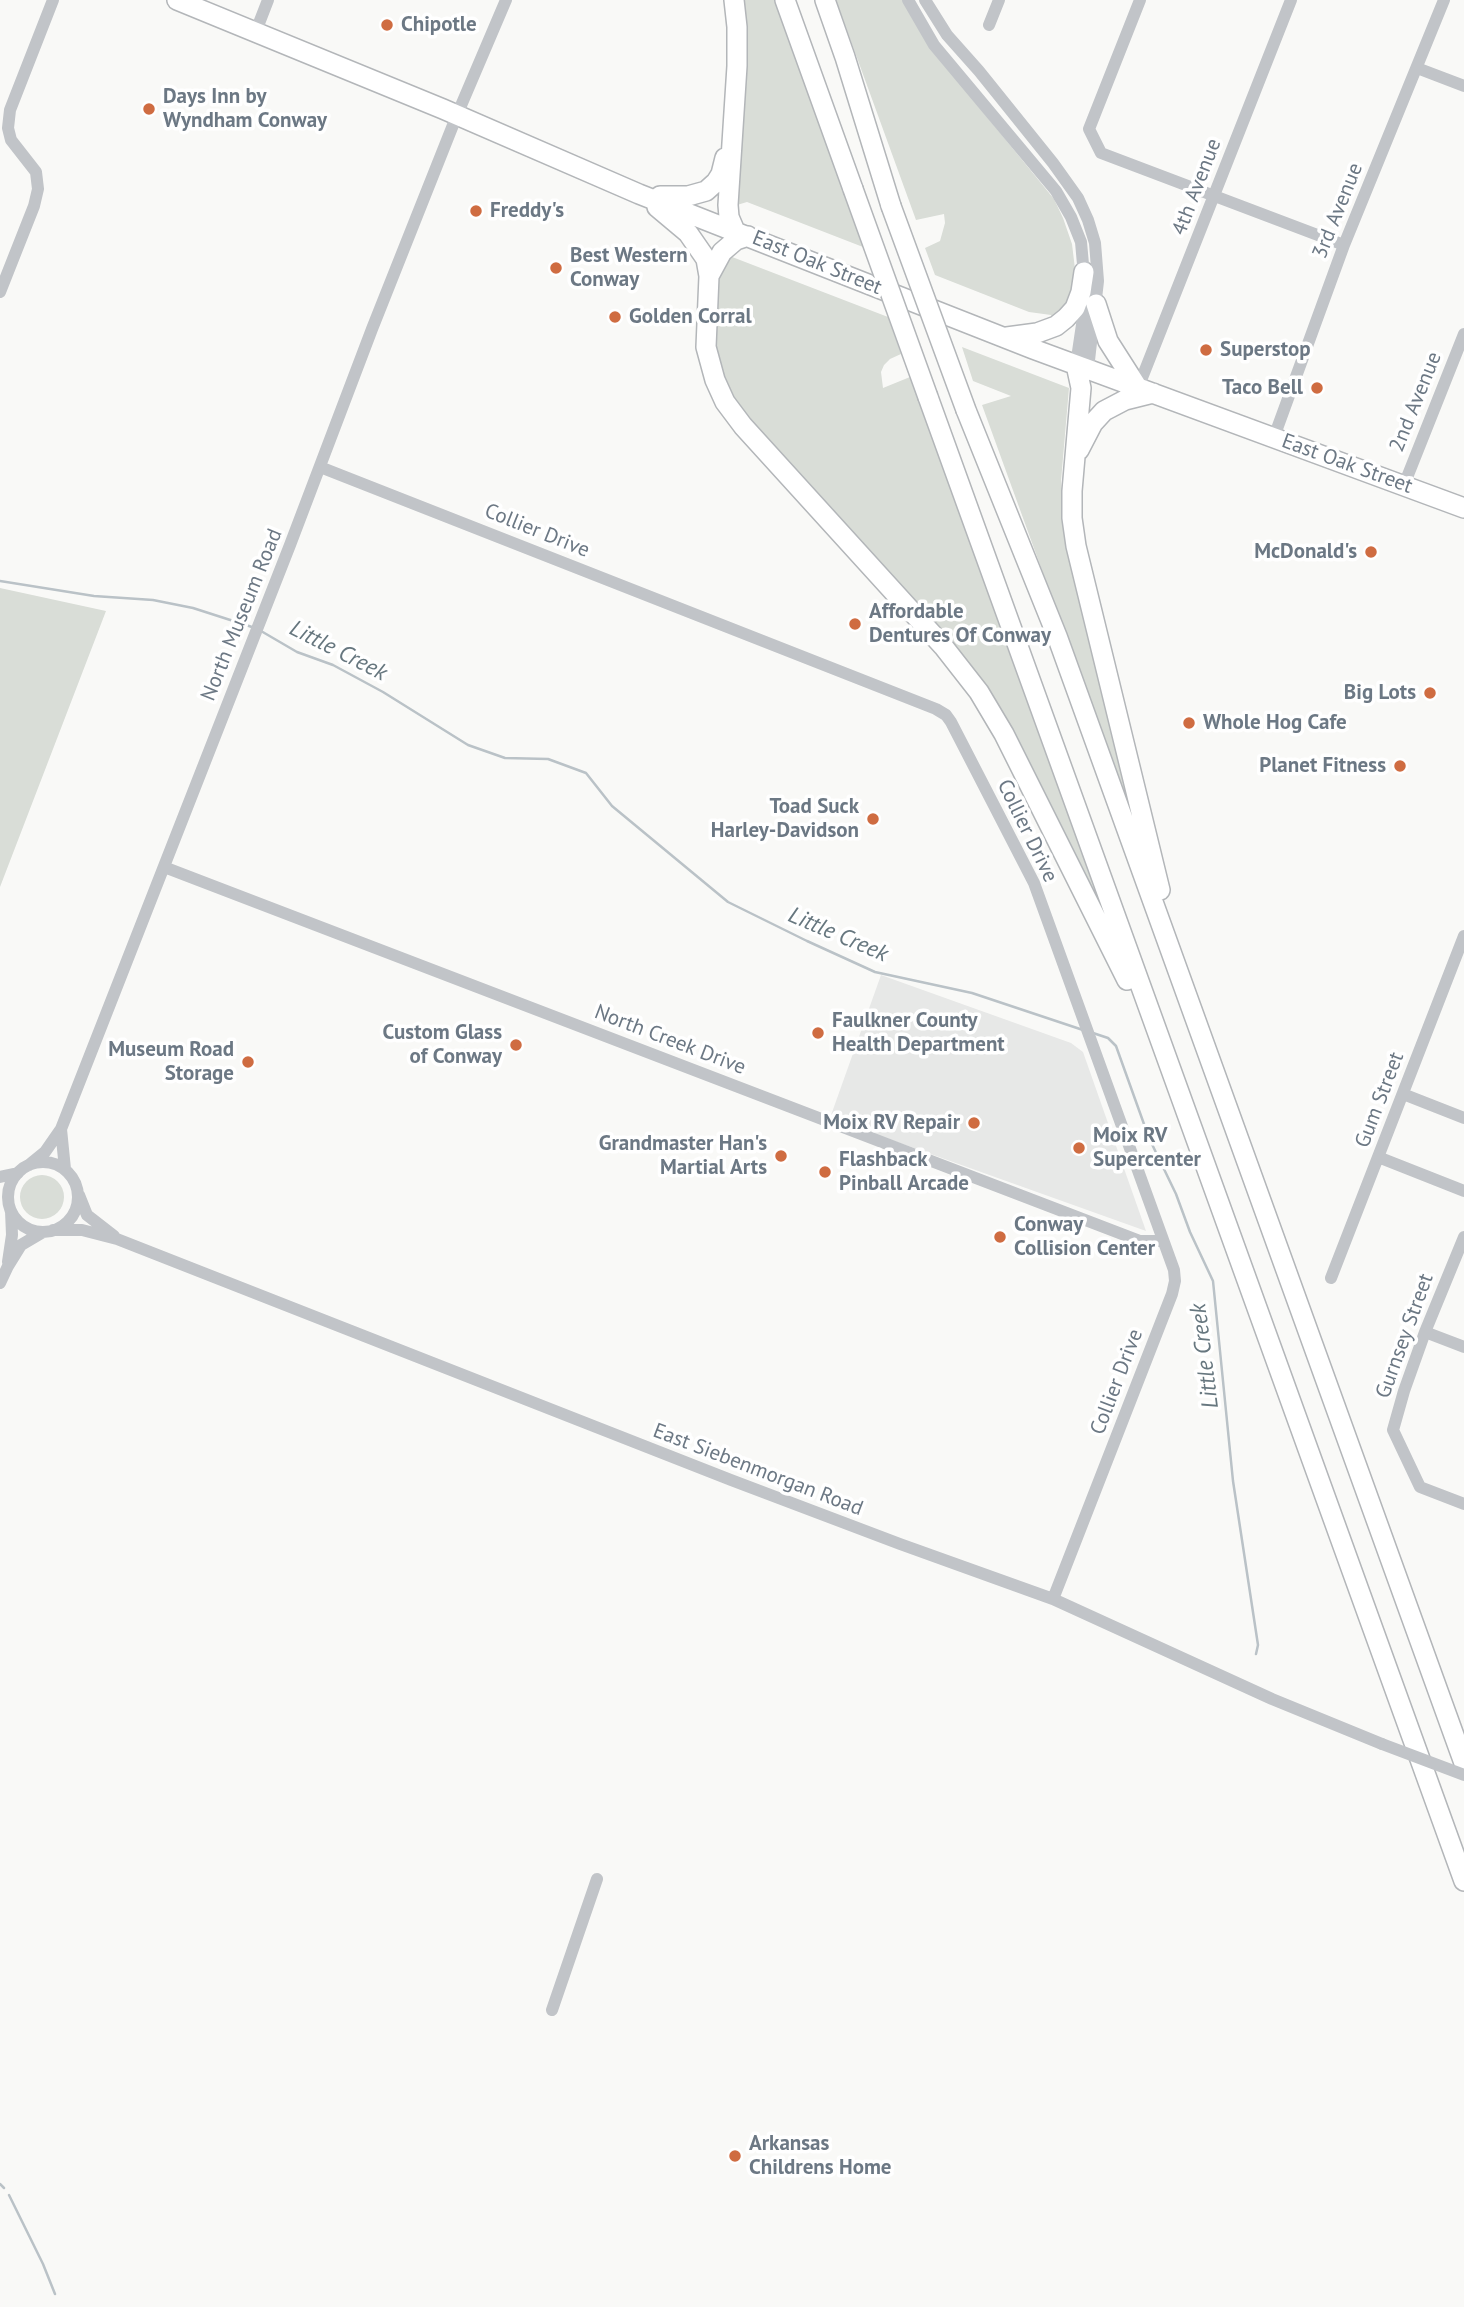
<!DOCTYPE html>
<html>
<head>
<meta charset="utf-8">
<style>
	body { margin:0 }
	canvas { display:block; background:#f9f9f7 }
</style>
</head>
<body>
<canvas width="1464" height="2307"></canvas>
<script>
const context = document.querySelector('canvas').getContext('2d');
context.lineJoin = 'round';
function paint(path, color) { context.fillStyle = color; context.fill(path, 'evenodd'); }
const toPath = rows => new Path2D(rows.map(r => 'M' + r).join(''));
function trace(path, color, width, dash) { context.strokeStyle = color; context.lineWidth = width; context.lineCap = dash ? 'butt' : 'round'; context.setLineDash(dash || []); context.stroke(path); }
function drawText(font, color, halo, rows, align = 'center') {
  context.font = font + ' "PT Sans",sans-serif'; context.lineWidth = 7; context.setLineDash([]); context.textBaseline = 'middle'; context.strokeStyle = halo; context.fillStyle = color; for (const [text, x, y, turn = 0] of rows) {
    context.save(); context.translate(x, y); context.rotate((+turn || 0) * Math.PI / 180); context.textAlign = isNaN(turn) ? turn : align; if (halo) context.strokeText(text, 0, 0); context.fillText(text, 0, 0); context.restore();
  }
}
paint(toPath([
	[881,975,1071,1043,1083,1052,1146,1231,830,1118]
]), '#e7e8e7');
paint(toPath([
	[742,0,774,0,863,247,747,202,737,205,746,40],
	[836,0,902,0,934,52,1054,199,1063,218,1072,244,1075,269,1073,293,1055,323,1051,315,1029,312,935,275,925,248,940,241,945,223,944,214,916,220],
	[727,255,888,317,901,354,890,359,884,365,881,372,883,388,910,377,1117,944,1012,732,747,420,725,386,714,353,711,322,720,267],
	[962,347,1069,388,1061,481,1063,513,1141,843,982,405,1011,396,973,381],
	[0,588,106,611,0,887],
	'20 1197a22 22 0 1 1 44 0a22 22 0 1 1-44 0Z'
]), '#d9ddd7');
trace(toPath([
	[0,581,94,596,153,600,193,608,252,627],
	[261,631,297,652,333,665,383,692,468,745,505,758,548,759,586,773,612,806,728,902,807,941,875,972,972,993,1083,1030],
	[1093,1033,1108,1038,1116,1046,1149,1138,1176,1194,1190,1232,1213,1281,1233,1481,1258,1645,1256,1654],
	[0,2184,4,2188],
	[9,2195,43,2264,55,2294]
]), '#bac2c7', 2.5);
const highway = toPath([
	[177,0,443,109,639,194,1033,349,1464,508],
	[734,0,737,27,737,66,728,205,729,217,735,231],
	[785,0,853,189],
	[825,0,845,57,891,206],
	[660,196,688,196,706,191,716,182,721,174,725,158],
	[657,207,688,233,706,259,709,276,706,347,715,380,725,402,743,426,943,646,979,692,1004,734,1127,980],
	[709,276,722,252,736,240,748,236],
	[1096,304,1108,341,1138,388],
	[1007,337,1037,333,1056,326,1066,318,1075,308,1081,292,1084,272],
	[1076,365,1081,388,1072,491,1072,518,1076,546,1160,890],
	[928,397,1464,1881],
	[966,410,1057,636,1464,1763],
	[1079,450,1093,423,1104,411,1125,400,1153,393]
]);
trace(highway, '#b3b6b9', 22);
trace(toPath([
	[908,0,934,45,1056,191,1071,217,1081,242,1086,298,1076,365],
	[925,0,947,35,979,71,1053,163,1078,198,1088,220,1095,243,1098,281,1088,369],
	[1140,0,1089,129,1101,153,1344,245],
	[989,25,999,0],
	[256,31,268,0],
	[1417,68,1464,86],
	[0,292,34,206,38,189,36,172,11,140,8,128,10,110,53,0],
	[1138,388,1291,0],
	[1274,437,1344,245,1444,0],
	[320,467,936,709,946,715,951,722,1034,883,1174,1270,1175,1281,1172,1294,1053,1599],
	[1404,485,1464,334],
	[164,867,1140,1241,1163,1241],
	[1403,1094,1464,1118],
	[61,1129,65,1169],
	[1378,1157,1464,1191],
	'8 1197a35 35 0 1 1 70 0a35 35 0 1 1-70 0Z',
	[29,1165,45,1152,61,1129,290,545,372,329,457,115,506,0],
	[0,1177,18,1173],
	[79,1195,87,1215,114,1236],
	[53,1230,82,1230,117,1239,731,1480,900,1544,1053,1599,1272,1699,1382,1744],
	[1464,1237,1425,1332,1404,1391,1393,1430,1420,1487,1464,1504],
	[8,1262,12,1235,11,1211],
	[1331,1278,1464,936],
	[0,1283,8,1266,21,1245,43,1232],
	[1425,1332,1464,1347],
	[552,2010,597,1879]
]), '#c1c4c8', 12);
trace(highway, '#fff', 19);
const highwayBridge = toPath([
	[853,189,928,397],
	[891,206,966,410]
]);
trace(highwayBridge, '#b3b6b9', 22, []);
trace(toPath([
	[1382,1744,1464,1775]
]), '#c1c4c8', 12);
trace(highwayBridge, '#fff', 19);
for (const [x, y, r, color] of [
	[387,25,7,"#cf6c41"],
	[149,109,7,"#cf6c41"],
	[476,211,7,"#cf6c41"],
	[556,268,7,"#cf6c41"],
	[615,317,7,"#cf6c41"],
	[1206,350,7,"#cf6c41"],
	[1317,388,7,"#cf6c41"],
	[1371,552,7,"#cf6c41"],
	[855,624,7,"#cf6c41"],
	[1430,693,7,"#cf6c41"],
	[1189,723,7,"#cf6c41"],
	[1400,766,7,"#cf6c41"],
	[873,819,7,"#cf6c41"],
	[818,1033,7,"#cf6c41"],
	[516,1045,7,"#cf6c41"],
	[248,1062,7,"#cf6c41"],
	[974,1123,7,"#cf6c41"],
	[1079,1148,7,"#cf6c41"],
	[781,1156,7,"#cf6c41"],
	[825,1172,7,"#cf6c41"],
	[1000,1237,7,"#cf6c41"],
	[735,2156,7,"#cf6c41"]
]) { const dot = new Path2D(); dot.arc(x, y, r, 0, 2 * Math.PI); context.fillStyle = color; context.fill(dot); trace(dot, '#fff', 2.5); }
drawText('bold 21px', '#6c7884', '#fff', [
	["Chipotle",401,25],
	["Days Inn by",163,97],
	["Wyndham Conway",163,121],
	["Freddy's",490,211],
	["Best Western",570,256],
	["Conway",570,280],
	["Golden Corral",629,317],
	["Superstop",1220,350],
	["Taco Bell",1303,388,"right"],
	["McDonald's",1357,552,"right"],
	["Affordable",869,612],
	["Dentures Of Conway",869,636],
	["Big Lots",1416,693,"right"],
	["Whole Hog Cafe",1203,723],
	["Planet Fitness",1386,766,"right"],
	["Toad Suck",859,807,"right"],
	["Harley-Davidson",859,831,"right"],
	["Faulkner County",832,1021],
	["Health Department",832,1045],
	["Custom Glass",502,1033,"right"],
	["of Conway",502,1057,"right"],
	["Museum Road",234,1050,"right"],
	["Storage",234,1074,"right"],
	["Moix RV Repair",960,1123,"right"],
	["Moix RV",1093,1136],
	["Supercenter",1093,1160],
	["Grandmaster Han's",767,1144,"right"],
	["Martial Arts",767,1168,"right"],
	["Flashback",839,1160],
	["Pinball Arcade",839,1184],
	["Conway",1014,1225],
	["Collision Center",1014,1249],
	["Arkansas",749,2144],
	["Childrens Home",749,2168]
], 'left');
drawText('21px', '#6c7884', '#fff', [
	["4th Avenue",1197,187,-69],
	["3rd Avenue",1338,211,-68],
	["East Oak Street",817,263,22],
	["2nd Avenue",1416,402,-68],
	["East Oak Street",1347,464,20],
	["Collier Drive",537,531,22],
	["North Museum Road",242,615,-68],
	["Collier Drive",1027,831,64],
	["North Creek Drive",670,1040,21],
	["Gum Street",1380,1100,-69],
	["Gurnsey Street",1405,1336,-70],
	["Collier Drive",1117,1382,-69],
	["East Siebenmorgan Road",758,1470,21]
]);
drawText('italic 23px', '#67777f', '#fff', [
	["Little Creek",338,651,27],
	["Little Creek",838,935,23],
	["Little Creek",1205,1356,-97]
]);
</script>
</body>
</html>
